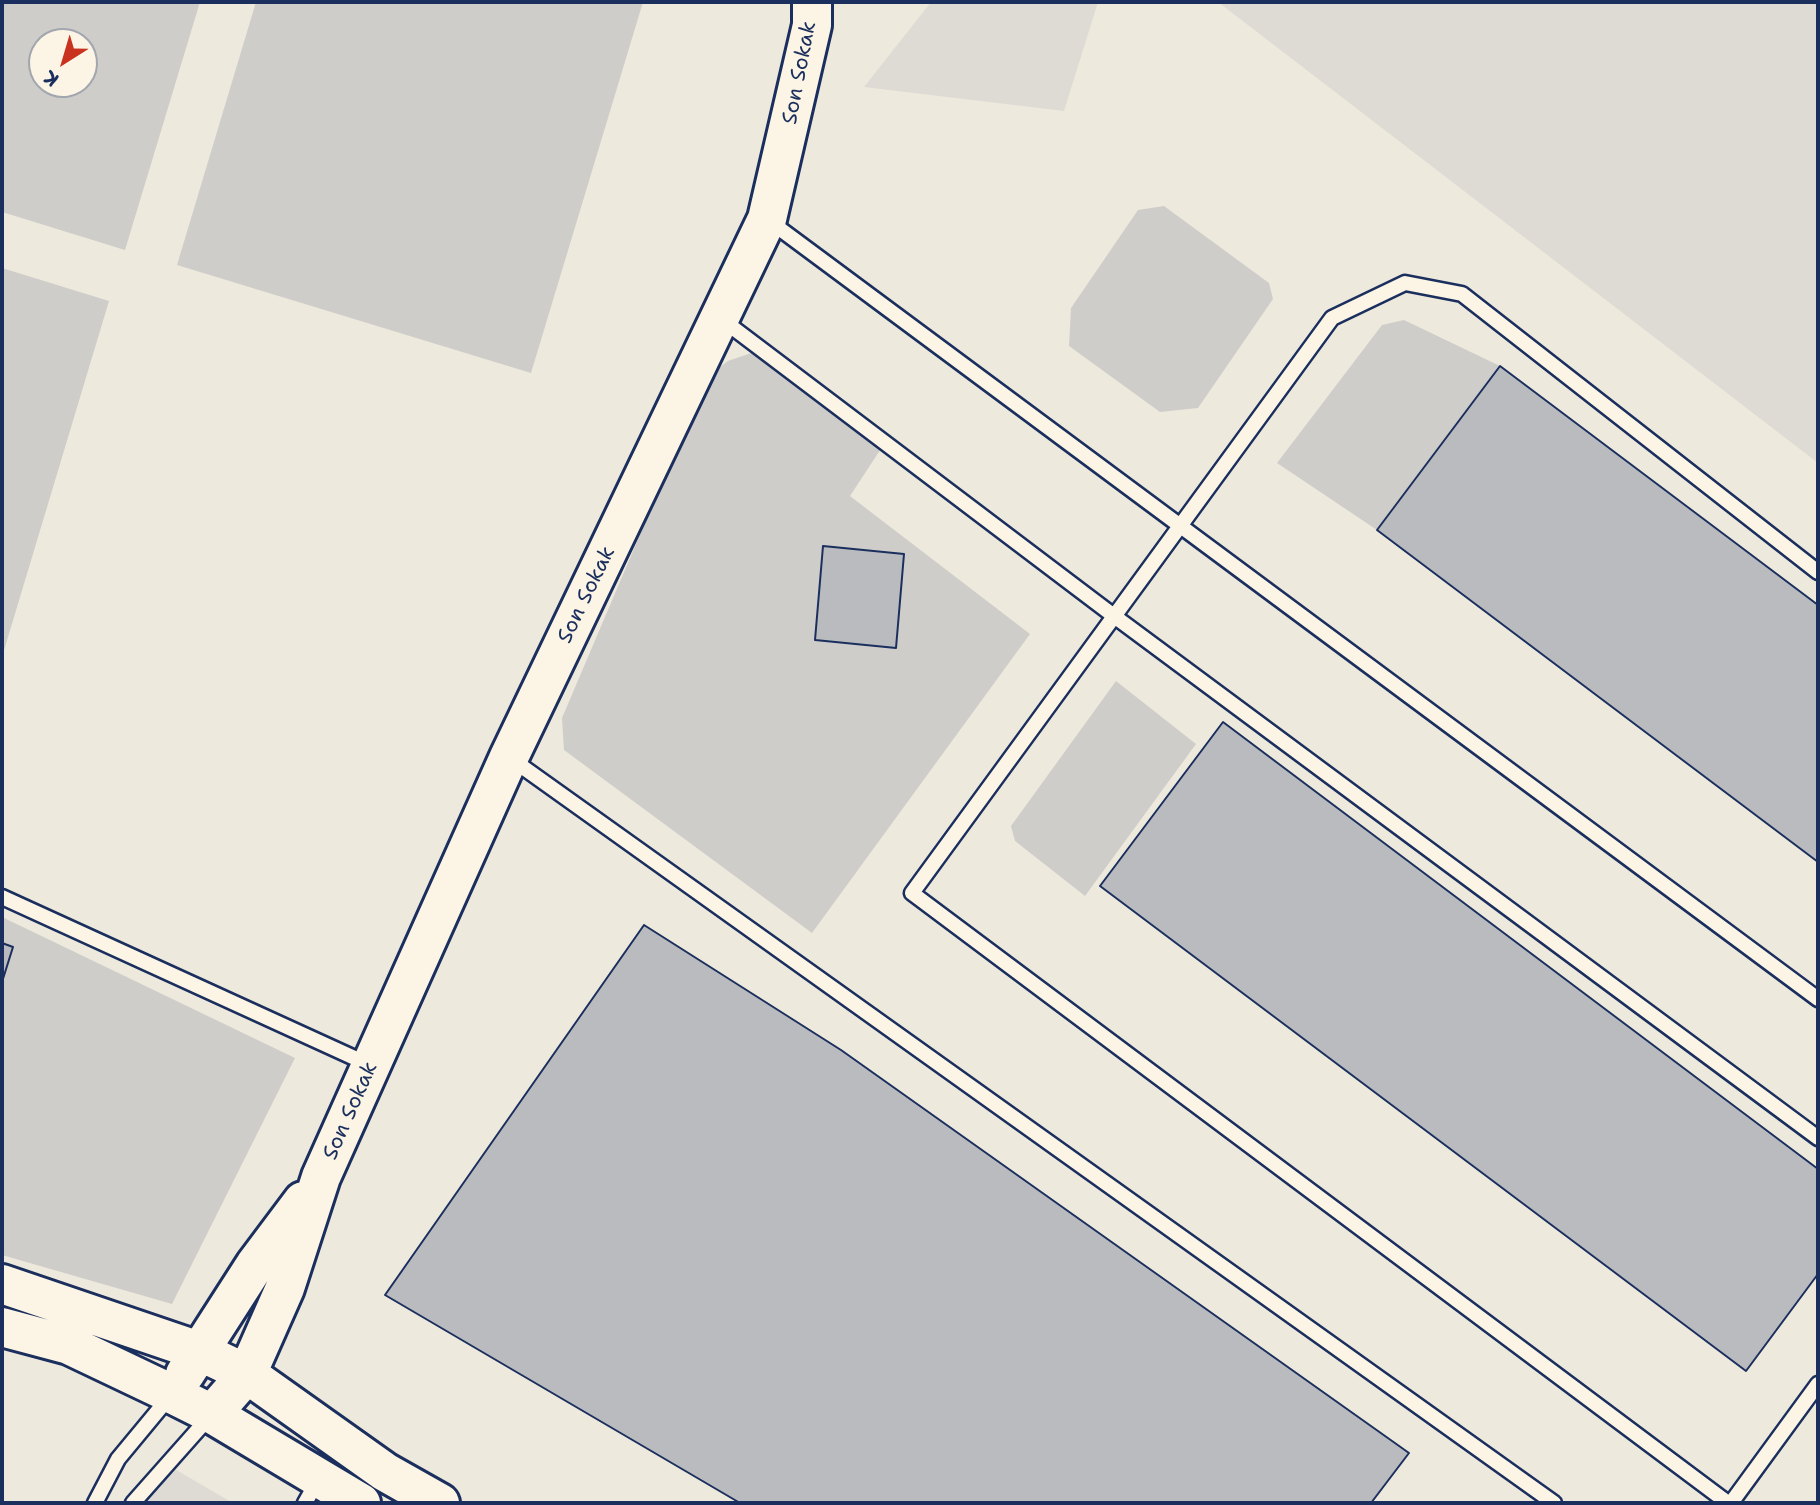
<!DOCTYPE html>
<html>
<head>
<meta charset="utf-8">
<style>
	body { margin:0 }
	#map { position:relative; width:1820px; height:1505px; overflow:hidden; background:#eee9dd; font-family:"Shantell Sans",sans-serif }
	canvas { display:block }
	.frame { position:absolute; inset:0; border:4px solid #1b2f5e; pointer-events:none }
	.north { position:absolute; left:28px; top:28px; width:70px; height:70px; box-sizing:border-box; background:#fcf5e5; border:2px solid #a2a6af; border-radius:50%; rotate:217deg; font-size:19px; font-weight:700; line-height:28px; text-align:center; color:#1b2f5e }
	.north::after { content:''; display:block; margin:auto; width:24px; height:32px; background:#c8321e; clip-path:polygon(50% 0,100% 100%,50% 72%,0 100%) }
</style>
</head>
<body>
<div id="map">
<canvas width="1820" height="1505"></canvas>
<div class="frame"></div>
<div class="north">K</div>
</div>
<script>
const context = document.querySelector('canvas').getContext('2d');
context.lineJoin = 'round';
function paint(path, color) { context.fillStyle = color; context.fill(path, 'evenodd'); }
const toPath = rows => new Path2D(rows.map(r => 'M' + r).join(''));
function trace(path, color, width, dash) { context.strokeStyle = color; context.lineWidth = width; context.lineCap = dash ? 'butt' : 'round'; context.setLineDash(dash || []); context.stroke(path); }
function drawText(font, color, halo, rows, align = 'center') {
  context.font = font + ' "Shantell Sans",sans-serif'; context.lineWidth = 7; context.setLineDash([]); context.textBaseline = 'middle'; context.strokeStyle = halo; context.fillStyle = color; for (const [text, x, y, turn = 0] of rows) {
    context.save(); context.translate(x, y); context.rotate((+turn || 0) * Math.PI / 180); context.textAlign = isNaN(turn) ? turn : align; if (halo) context.strokeText(text, 0, 0); context.fillText(text, 0, 0); context.restore();
  }
}
paint(toPath([
	[931,2,1098,2,1064,111,864,87],
	[1218,2,1818,2,1818,463],
	[166,1464,233,1503,139,1503]
]), '#dedbd4');
paint(toPath([
	[2,2,200,2,125,250,2,212],
	[84,42,84,84,42,84,42,42],
	[256,2,643,2,531,373,177,265],
	[1164,206,1269,283,1273,299,1198,408,1160,412,1069,346,1071,308,1138,210],
	[2,268,109,301,2,657],
	[1404,320,1500,366,1377,530,1277,463,1382,325],
	[760,350,888,438,850,496,1030,634,812,933,564,750,562,718,707,377,728,361],
	[1116,681,1196,744,1085,896,1015,841,1011,826],
	[2,917,295,1058,172,1304,2,1255]
]), '#cfcdca');
const building = toPath([
	[1500,366,1818,605,1818,862,1377,530,1500,366],
	[823,546,904,554,896,648,815,640,823,546],
	[1223,722,1818,1169,1818,1274,1746,1371,1100,886,1223,722],
	[644,925,841,1050,1409,1453,1371,1503,740,1503,385,1295,644,925],
	[2,943,13,947,2,982,2,943]
]);
paint(building, '#babbbe');
trace(building, '#1b2f5e', 2);
const service = toPath([
	[768,220,1818,999],
	[720,318,1114,616,1818,1138],
	[510,758,1554,1503],
	[2,897,370,1065],
	[95,1503,118,1459,171,1395],
	[133,1503,211,1415],
	[305,1503,318,1480],
	[1728,1503,912,893,1332,318,1405,283,1462,294,1818,572],
	[1731,1503,1818,1384]
]);
const secondary = toPath([
	[2,1284,199,1351,247,1374,385,1472,440,1503],
	[2,1327,69,1345,172,1394,212,1414,361,1503],
	[185,1374,255,1265,303,1201],
	[212,1414,247,1374,285,1288,321,1177,509,757,767,219,812,25,812,2]
]);
trace(service, '#1b2f5e', 19);
trace(secondary, '#1b2f5e', 44);
trace(service, '#fcf5e5', 14);
trace(secondary, '#fcf5e5', 38);
drawText('21px', '#1b2f5e', '#fcf5e5', [
	["Son Sokak",800,73,-79],
	["Son Sokak",587,595,-64],
	["Son Sokak",351,1111,-66]
]);
</script>
</body>
</html>
